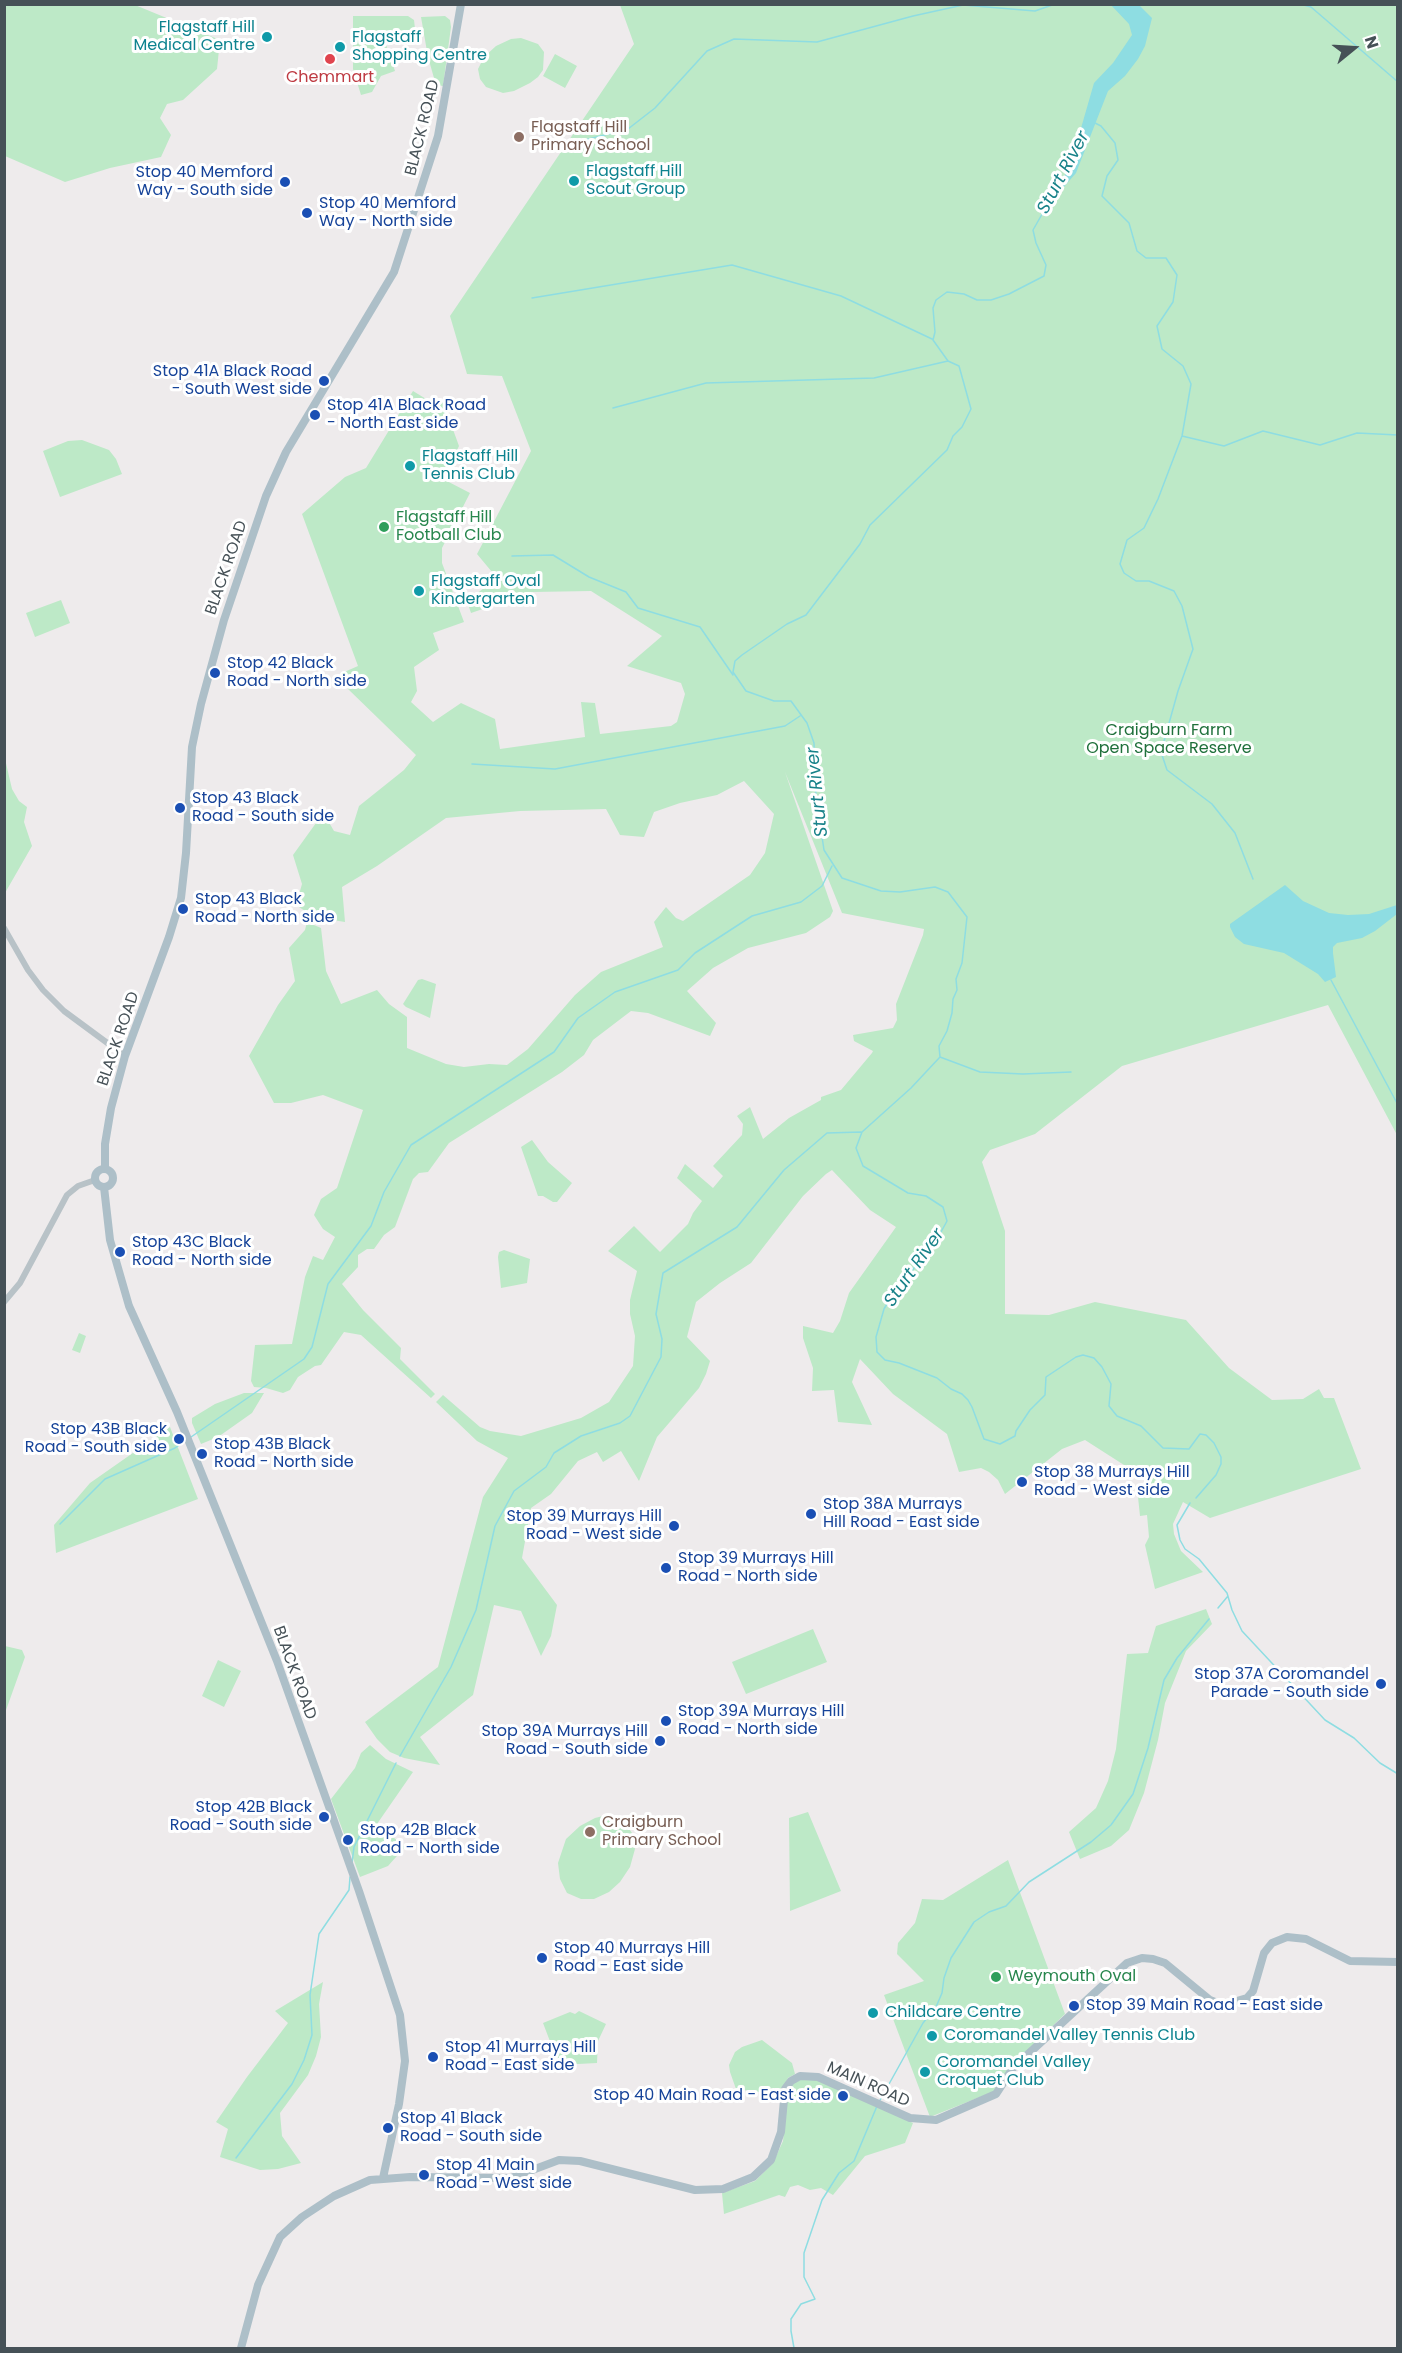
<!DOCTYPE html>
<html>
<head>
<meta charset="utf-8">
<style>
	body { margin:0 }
	#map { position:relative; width:1402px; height:2353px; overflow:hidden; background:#eeebec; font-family:Poppins,sans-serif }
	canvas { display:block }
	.frame { position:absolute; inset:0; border:6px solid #465157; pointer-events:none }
	.north { position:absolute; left:1324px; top:18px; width:60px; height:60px; -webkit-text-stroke:4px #fff; paint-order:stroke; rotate:72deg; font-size:16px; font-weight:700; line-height:24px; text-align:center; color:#465157 }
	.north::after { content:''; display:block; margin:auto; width:21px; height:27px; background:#465157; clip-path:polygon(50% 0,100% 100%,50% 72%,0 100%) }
</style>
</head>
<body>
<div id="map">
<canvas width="1402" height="2353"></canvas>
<div class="frame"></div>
<div class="north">N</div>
</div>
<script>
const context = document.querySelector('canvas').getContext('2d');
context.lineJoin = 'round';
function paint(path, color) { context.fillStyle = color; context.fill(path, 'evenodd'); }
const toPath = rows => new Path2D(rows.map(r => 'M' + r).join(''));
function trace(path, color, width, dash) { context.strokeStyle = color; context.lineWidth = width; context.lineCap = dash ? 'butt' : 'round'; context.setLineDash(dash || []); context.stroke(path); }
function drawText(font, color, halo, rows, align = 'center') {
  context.font = font + ' Poppins,sans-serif'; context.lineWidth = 6; context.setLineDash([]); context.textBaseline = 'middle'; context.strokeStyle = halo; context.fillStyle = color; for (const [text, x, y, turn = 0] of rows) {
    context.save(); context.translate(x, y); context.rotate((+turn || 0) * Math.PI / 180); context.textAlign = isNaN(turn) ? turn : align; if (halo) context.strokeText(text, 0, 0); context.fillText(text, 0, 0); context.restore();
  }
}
paint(toPath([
	[5,4,135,5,220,40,217,69,183,100,167,104,160,118,171,135,161,157,110,168,65,182,5,156],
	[620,5,1397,5,1397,1135,1328,1005,1122,1066,1035,1134,990,1150,982,1162,1005,1231,1005,1314,1049,1315,1095,1302,1186,1320,1229,1368,1272,1400,1303,1399,1319,1389,1324,1398,1334,1398,1361,1469,1210,1518,1183,1502,1173,1524,1174,1534,1181,1551,1203,1572,1155,1589,1145,1545,1149,1537,1147,1515,1140,1516,1138,1497,1149,1481,1085,1440,1062,1449,1005,1494,998,1480,989,1472,981,1468,959,1472,947,1434,893,1394,860,1359,852,1382,872,1425,838,1422,834,1390,812,1391,813,1368,803,1338,803,1326,833,1333,840,1321,849,1293,896,1227,870,1210,832,1170,826,1174,803,1196,751,1263,720,1283,696,1302,687,1337,710,1361,706,1374,699,1388,657,1437,639,1481,621,1451,603,1462,597,1452,578,1461,551,1494,531,1508,522,1558,557,1605,551,1636,541,1656,521,1611,494,1605,473,1695,420,1737,440,1765,404,1758,390,1752,377,1739,365,1722,438,1667,483,1497,508,1458,477,1441,436,1402,443,1395,480,1427,490,1431,521,1436,581,1418,609,1402,633,1366,635,1336,630,1314,630,1300,637,1271,608,1251,634,1226,660,1252,688,1224,693,1213,702,1201,677,1178,685,1164,713,1188,723,1176,713,1166,742,1135,743,1124,737,1116,750,1107,763,1139,789,1118,821,1100,821,1097,841,1090,872,1053,873,1051,854,1041,853,1035,893,1028,897,1020,896,1004,923,935,924,929,842,913,785,772,833,911,830,917,806,933,748,948,713,968,687,991,716,1023,710,1036,648,1013,631,1011,593,1040,584,1055,562,1072,449,1143,428,1172,419,1173,413,1179,395,1227,384,1235,374,1249,367,1249,358,1255,358,1267,342,1284,363,1310,401,1348,400,1359,435,1394,431,1398,361,1335,344,1332,321,1365,315,1366,298,1377,290,1390,283,1393,266,1388,254,1387,251,1381,255,1345,292,1344,305,1277,313,1256,323,1260,335,1237,323,1229,314,1215,321,1199,337,1188,363,1110,323,1095,291,1103,274,1103,249,1056,278,1005,295,981,289,948,305,930,307,922,321,928,326,971,341,1004,377,990,389,1004,407,1017,407,1048,446,1064,464,1067,489,1064,507,1065,528,1049,575,995,601,972,663,947,654,922,666,907,676,918,683,921,750,875,765,853,774,814,744,781,717,795,680,803,654,812,644,837,620,835,606,809,520,811,446,818,377,866,342,887,345,922,314,917,296,905,302,884,293,855,316,823,327,819,334,831,350,835,359,806,404,770,416,755,348,689,342,673,358,666,302,514,345,477,366,468,413,391,436,405,443,402,459,446,443,479,470,493,442,548,442,563,464,622,433,633,439,650,414,667,417,691,411,702,433,722,461,703,495,719,500,749,585,737,581,702,595,703,600,734,671,726,677,722,685,694,681,683,627,666,662,636,591,591,533,592,471,613,467,601,497,578,477,554,531,451,502,376,467,374,450,316,634,44],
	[353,16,408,16,414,20,415,29,384,39,395,71,381,76,372,92,361,95,353,69],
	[445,16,450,20,451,27,443,86,436,85,428,57,421,17],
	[521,38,538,44,544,52,543,70,538,77,530,83,514,91,503,93,486,87,480,79,478,69,484,57,496,46,511,39],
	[555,54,577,66,565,88,543,76],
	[82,440,109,450,116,459,122,474,60,497,43,451,68,441],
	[61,600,70,623,35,637,26,613],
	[5,759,12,789,19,801,27,807,24,822,32,846,5,893],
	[422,979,436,984,430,1018,406,1007,403,1004,418,980],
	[532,1140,548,1162,572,1183,557,1202,553,1202,543,1196,538,1196,521,1147],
	[504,1250,530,1259,527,1283,501,1288,498,1257,499,1252],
	[79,1333,86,1336,80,1353,72,1350],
	[244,1393,264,1393,252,1413,218,1437,201,1444,192,1423,192,1418,215,1404],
	[170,1427,198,1499,56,1553,54,1525,90,1483],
	[1206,1609,1212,1624,1186,1651,1165,1703,1158,1740,1144,1793,1129,1830,1111,1846,1080,1859,1069,1832,1096,1808,1108,1781,1116,1749,1127,1654,1148,1653,1156,1626],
	[813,1629,827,1662,746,1694,732,1662],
	[5,1646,22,1650,25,1657,5,1713],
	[218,1660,241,1671,224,1707,202,1696],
	[370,1745,386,1759,413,1772,377,1824,405,1847,388,1866,360,1877,331,1799,355,1768,361,1753],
	[808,1812,841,1891,790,1911,789,1818],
	[611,1814,623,1820,632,1833,635,1849,630,1867,620,1882,609,1892,594,1899,581,1899,567,1893,560,1879,558,1863,566,1839,580,1826,595,1818],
	[1008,1860,1065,2014,1012,2065,995,2091,930,2117,884,1995,924,1981,897,1954,898,1943,915,1923,922,1899,943,1900],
	[323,1982,319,2004,321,2037,316,2056,308,2075,280,2113,282,2136,301,2163,278,2169,260,2170,220,2157,228,2129,216,2122,247,2077,288,2023,275,2011],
	[579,2011,606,2024,598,2041,597,2063,559,2065,543,2023,570,2012,575,2014],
	[762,2040,792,2063,795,2074,788,2078,780,2095,736,2089,730,2072,729,2065,735,2052,742,2047],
	[800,2080,818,2080,913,2123,905,2143,865,2156,833,2195,821,2188,810,2190,798,2185,790,2187,785,2197,779,2195,724,2214,722,2193,755,2181,773,2163,783,2141,788,2090,792,2084]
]), '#bde9c7');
paint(toPath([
	[1111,5,1139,5,1152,18,1145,46,1138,59,1125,76,1108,91,1076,173,1056,196,1073,156,1094,83,1113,63,1132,35,1129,24],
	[1285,885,1303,901,1329,913,1348,915,1369,914,1397,905,1397,914,1375,931,1362,938,1337,943,1333,947,1333,953,1336,977,1325,982,1318,974,1284,953,1244,944,1235,937,1230,927,1230,924]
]), '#8edde2');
trace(toPath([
	[1300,4,1311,7,1398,82],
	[1095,123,1101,126,1115,143,1118,160,1107,176,1102,196,1129,223,1137,251,1146,258,1166,258,1177,275,1173,302,1157,326,1162,349,1183,366,1191,384,1182,436,1158,499,1144,528,1127,540,1120,564,1124,573,1136,581,1149,581,1174,591,1182,606,1193,649,1178,691,1161,752,1167,770,1212,804,1235,833,1253,879],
	[581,141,628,129,655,108,707,51,734,39,817,42,913,16,963,5,1035,11,1055,4],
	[1056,196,1045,209,1033,230,1036,243,1046,265,1044,276,1009,294,991,300,977,300,964,294,947,292,936,300,933,308,935,332,933,340,948,361,959,366,971,409,962,427,953,436,947,450,870,525,860,544,806,615,787,624,742,655,735,661,733,672,746,691,774,701,791,701,807,723,814,743,816,797,824,850,842,878,881,891,900,892,935,887,948,892,967,917,962,963,956,979,957,990,953,999,952,1013,947,1031,939,1046,940,1057,911,1088,862,1132,856,1148,863,1166,908,1193,926,1196,943,1207,947,1221,935,1243,894,1292,884,1309,876,1337,877,1352,885,1360,899,1363,937,1378,951,1389,962,1394,968,1400,972,1407,984,1439,1000,1444,1015,1436,1016,1431,1030,1410,1045,1395,1046,1377,1076,1357,1083,1355,1094,1358,1102,1367,1111,1384,1109,1406,1117,1416,1141,1426,1163,1448,1189,1449,1200,1434,1206,1435,1214,1443,1221,1457,1221,1464,1216,1475,1196,1498],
	[532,298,732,265,841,296,932,339],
	[613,408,706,383,874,378,948,361],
	[1182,436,1224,446,1263,431,1320,445,1357,433,1398,435],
	[512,556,553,555,589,577,626,592,638,608,700,627,733,675],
	[472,764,555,769,785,726,800,716],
	[1331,980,1398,1105],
	[940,1057,980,1072,1023,1074,1071,1072],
	[191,1437,304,1359,312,1347,328,1284,371,1226,384,1192,411,1145,554,1052,578,1018,615,992,678,970,695,953,752,916,801,902,822,886,832,866],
	[1190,1503,1177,1525,1180,1540,1185,1549,1199,1559,1227,1593,1232,1610,1242,1631,1325,1720,1354,1738,1380,1763,1398,1774],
	[60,1524,105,1479,175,1448,185,1441],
	[1218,1608,1228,1596],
	[400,1756,451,1667,476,1610,495,1526,514,1491,546,1467,554,1453,581,1436,620,1423,630,1416,661,1357,662,1339,656,1314,663,1273,737,1227,784,1170,827,1133,861,1132],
	[352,1863,354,1847,396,1763],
	[879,2102,923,2023,936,2007,942,1993,944,1978,951,1958,974,1922,989,1912,1006,1906,1029,1882,1091,1842,1111,1825,1133,1794,1148,1748,1164,1680,1177,1658,1209,1619],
	[236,2158,292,2084,304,2060,312,2035,310,1995,319,1934,349,1890,350,1877],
	[794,2348,791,2331,791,2319,801,2304,815,2299,804,2277,804,2253,822,2200,839,2173,854,2161,877,2106]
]), '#8edde2', 1.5);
trace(toPath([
	[4,928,28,970,43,990,64,1011,125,1056],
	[4,1302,20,1283,67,1195,78,1186,95,1180]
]), '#b8c2c7', 6);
trace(toPath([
	[105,1169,105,1144,111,1108,125,1056,169,937,181,898,186,853,192,747,201,704,224,620,266,496,286,452,394,272,438,136,461,4],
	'95 1178a9 9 0 1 1 18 0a9 9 0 1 1-18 0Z',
	[104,1187,110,1240,129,1306,177,1412,277,1661,359,1891,400,2015,405,2061,399,2104,383,2178],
	[241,2348,258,2285,280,2237,302,2217,334,2196,370,2180,410,2177,511,2178,559,2160,580,2161,695,2190,723,2189,753,2177,771,2160,781,2132,785,2089,791,2081,800,2076,818,2077,910,2118,936,2120,996,2094,1013,2068,1127,1963,1142,1958,1153,1959,1165,1963,1210,2000,1223,2005,1247,1998,1253,1991,1264,1953,1272,1943,1287,1937,1306,1939,1350,1961,1398,1962]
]), '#adbfc8', 8);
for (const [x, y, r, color] of [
	[267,37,6,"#0f9aa8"],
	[340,47,6,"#0f9aa8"],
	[330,59,6,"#e0444e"],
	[519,137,6,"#8d6e63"],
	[574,181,6,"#0f9aa8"],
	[285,182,6,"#1a4fb4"],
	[307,213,6,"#1a4fb4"],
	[324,381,6,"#1a4fb4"],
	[315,415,6,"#1a4fb4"],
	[410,466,6,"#0f9aa8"],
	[384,527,6,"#2e9e5b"],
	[419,591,6,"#0f9aa8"],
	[215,673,6,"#1a4fb4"],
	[180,808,6,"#1a4fb4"],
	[183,909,6,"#1a4fb4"],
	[120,1252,6,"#1a4fb4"],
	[179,1439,6,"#1a4fb4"],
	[202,1454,6,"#1a4fb4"],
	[1022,1482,6,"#1a4fb4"],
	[811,1514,6,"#1a4fb4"],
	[674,1526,6,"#1a4fb4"],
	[666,1568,6,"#1a4fb4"],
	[1381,1684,6,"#1a4fb4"],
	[666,1721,6,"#1a4fb4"],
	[660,1741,6,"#1a4fb4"],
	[324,1817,6,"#1a4fb4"],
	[590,1832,6,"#8d6e63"],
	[348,1840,6,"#1a4fb4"],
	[542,1958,6,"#1a4fb4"],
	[996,1977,6,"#2e9e5b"],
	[1074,2006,6,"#1a4fb4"],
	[873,2013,6,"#0f9aa8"],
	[932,2036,6,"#0f9aa8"],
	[433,2057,6,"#1a4fb4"],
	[925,2072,6,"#0f9aa8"],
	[843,2096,6,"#1a4fb4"],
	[388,2128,6,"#1a4fb4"],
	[424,2175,6,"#1a4fb4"]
]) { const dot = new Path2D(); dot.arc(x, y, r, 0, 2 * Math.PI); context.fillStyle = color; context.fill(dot); trace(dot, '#fff', 2); }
drawText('16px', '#0d838f', '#fff', [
	["Flagstaff Hill",255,28,"right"],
	["Medical Centre",255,46,"right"],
	["Flagstaff",352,38],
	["Shopping Centre",352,56],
	["Flagstaff Hill",586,172],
	["Scout Group",586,190],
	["Flagstaff Hill",422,457],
	["Tennis Club",422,475],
	["Flagstaff Oval",431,582],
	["Kindergarten",431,600],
	["Childcare Centre",885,2013],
	["Coromandel Valley Tennis Club",944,2036],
	["Coromandel Valley",937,2063],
	["Croquet Club",937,2081]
], 'left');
drawText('16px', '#be3a42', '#fff', [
	["Chemmart",330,78]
]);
drawText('16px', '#465157', '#fff', [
	["BLACK ROAD",423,128,-76],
	["BLACK ROAD",227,568,-71],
	["BLACK ROAD",119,1039,-71],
	["BLACK ROAD",294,1673,70],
	["MAIN ROAD",868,2085,24]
]);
drawText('16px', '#785e54', '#fff', [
	["Flagstaff Hill",531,128],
	["Primary School",531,146],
	["Craigburn",602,1823],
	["Primary School",602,1841]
], 'left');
drawText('16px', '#164399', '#fff', [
	["Stop 40 Memford",273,173,"right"],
	["Way - South side",273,191,"right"],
	["Stop 40 Memford",319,204],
	["Way - North side",319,222],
	["Stop 41A Black Road",312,372,"right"],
	["- South West side",312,390,"right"],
	["Stop 41A Black Road",327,406],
	["- North East side",327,424],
	["Stop 42 Black",227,664],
	["Road - North side",227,682],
	["Stop 43 Black",192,799],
	["Road - South side",192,817],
	["Stop 43 Black",195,900],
	["Road - North side",195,918],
	["Stop 43C Black",132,1243],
	["Road - North side",132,1261],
	["Stop 43B Black",167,1430,"right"],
	["Road - South side",167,1448,"right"],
	["Stop 43B Black",214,1445],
	["Road - North side",214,1463],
	["Stop 38 Murrays Hill",1034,1473],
	["Road - West side",1034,1491],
	["Stop 38A Murrays",823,1505],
	["Hill Road - East side",823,1523],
	["Stop 39 Murrays Hill",662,1517,"right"],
	["Road - West side",662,1535,"right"],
	["Stop 39 Murrays Hill",678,1559],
	["Road - North side",678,1577],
	["Stop 37A Coromandel",1369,1675,"right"],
	["Parade - South side",1369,1693,"right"],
	["Stop 39A Murrays Hill",678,1712],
	["Road - North side",678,1730],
	["Stop 39A Murrays Hill",648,1732,"right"],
	["Road - South side",648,1750,"right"],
	["Stop 42B Black",312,1808,"right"],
	["Road - South side",312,1826,"right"],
	["Stop 42B Black",360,1831],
	["Road - North side",360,1849],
	["Stop 40 Murrays Hill",554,1949],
	["Road - East side",554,1967],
	["Stop 39 Main Road - East side",1086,2006],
	["Stop 41 Murrays Hill",445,2048],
	["Road - East side",445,2066],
	["Stop 40 Main Road - East side",831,2096,"right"],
	["Stop 41 Black",400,2119],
	["Road - South side",400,2137],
	["Stop 41 Main",436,2166],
	["Road - West side",436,2184]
], 'left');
drawText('16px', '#27864d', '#fff', [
	["Flagstaff Hill",396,518],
	["Football Club",396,536],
	["Weymouth Oval",1008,1977]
], 'left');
drawText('16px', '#1f703b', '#fff', [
	["Craigburn Farm",1169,731],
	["Open Space Reserve",1169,749]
]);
drawText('italic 18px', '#188289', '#fff', [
	["Sturt River",1064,173,-62],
	["Sturt River",818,792,-96],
	["Sturt River",915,1268,-55]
]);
</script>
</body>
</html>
